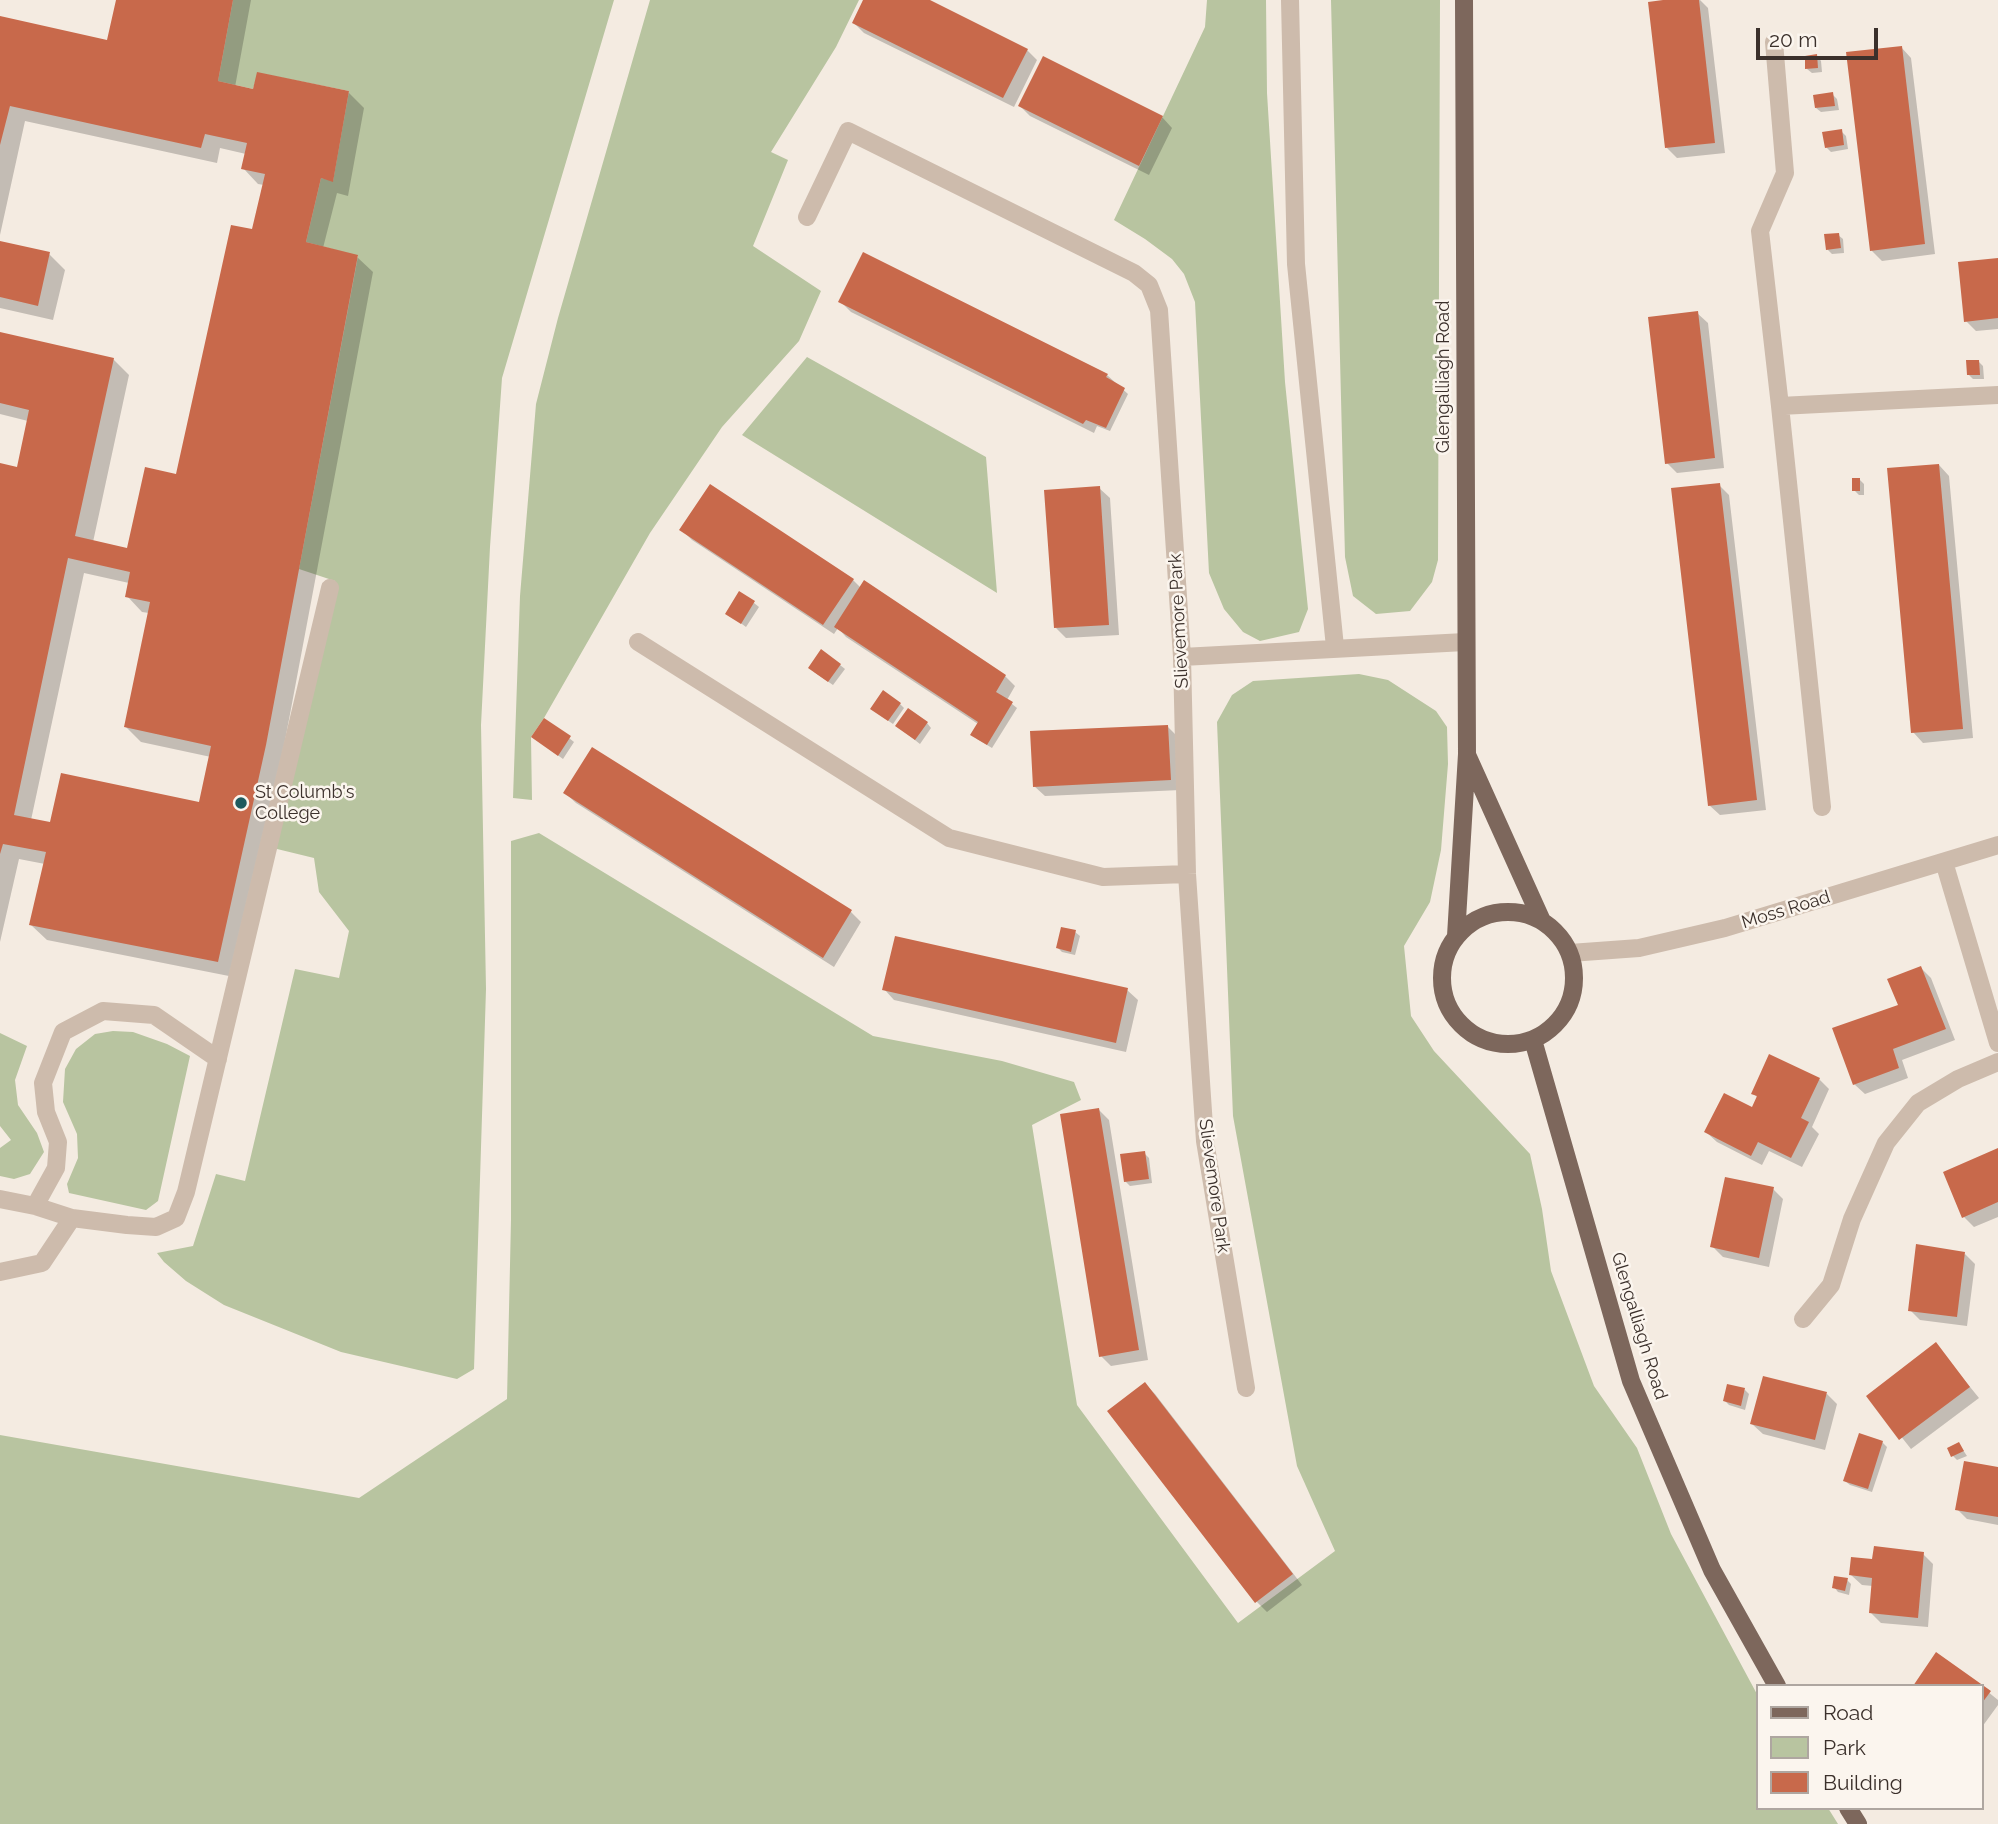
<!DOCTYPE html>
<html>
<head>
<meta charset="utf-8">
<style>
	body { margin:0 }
	#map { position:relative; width:1998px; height:1824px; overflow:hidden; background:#f4ebe1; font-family:Raleway,sans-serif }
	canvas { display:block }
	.legend { position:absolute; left:1756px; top:1684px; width:228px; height:126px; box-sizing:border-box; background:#fbf5ee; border:2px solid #aea6a0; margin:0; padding:9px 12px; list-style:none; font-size:21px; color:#3b302b }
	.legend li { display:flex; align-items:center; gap:14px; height:35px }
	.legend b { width:35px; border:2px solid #aea6a0 }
	.scale { position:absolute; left:1756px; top:28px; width:122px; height:32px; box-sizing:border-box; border:4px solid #3b302b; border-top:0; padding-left:9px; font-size:21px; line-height:24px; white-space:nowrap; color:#3b302b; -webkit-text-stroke:5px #fbf5ee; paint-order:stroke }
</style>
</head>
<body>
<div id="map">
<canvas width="1998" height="1824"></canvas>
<ul class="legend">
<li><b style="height:9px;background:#7d675c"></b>Road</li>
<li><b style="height:19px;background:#b8c4a0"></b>Park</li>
<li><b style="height:19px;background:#c8694b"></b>Building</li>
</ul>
<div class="scale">20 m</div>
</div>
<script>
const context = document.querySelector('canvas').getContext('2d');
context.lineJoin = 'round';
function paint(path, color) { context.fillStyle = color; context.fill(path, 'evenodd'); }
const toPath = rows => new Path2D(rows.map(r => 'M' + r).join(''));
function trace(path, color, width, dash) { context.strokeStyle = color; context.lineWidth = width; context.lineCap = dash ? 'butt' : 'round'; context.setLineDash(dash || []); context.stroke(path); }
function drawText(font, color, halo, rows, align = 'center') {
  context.font = font + ' Raleway,sans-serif'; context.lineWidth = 5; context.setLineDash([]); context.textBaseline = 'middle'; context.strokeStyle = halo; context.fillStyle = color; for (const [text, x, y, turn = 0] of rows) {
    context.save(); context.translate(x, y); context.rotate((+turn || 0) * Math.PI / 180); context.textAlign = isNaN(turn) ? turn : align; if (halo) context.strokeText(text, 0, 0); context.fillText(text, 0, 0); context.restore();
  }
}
paint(toPath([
	[233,0,614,0,502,378,490,547,481,725,486,989,474,1369,457,1379,341,1352,224,1305,186,1281,164,1262,157,1253,193,1246,216,1174,245,1181,295,969,339,978,349,931,319,892,314,858,273,848,335,581,299,569,358,256,306,242,321,178,333,181,349,91,258,73,253,89,218,81],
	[650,0,859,0,836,47,771,152,788,160,753,246,821,291,799,341,722,427,650,533,544,718,531,737,532,800,513,798,520,596,536,404,558,318],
	[1207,0,1266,0,1267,93,1285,382,1308,609,1299,632,1260,641,1243,632,1224,609,1209,573,1195,302,1184,274,1172,259,1145,239,1114,220,1205,27],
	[1331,0,1440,0,1438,560,1432,582,1410,611,1376,614,1353,596,1345,557],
	[807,357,986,457,997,593,742,435],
	[1359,674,1388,680,1436,711,1447,727,1448,764,1441,850,1430,902,1404,946,1411,1016,1434,1051,1530,1154,1542,1209,1551,1271,1594,1386,1637,1448,1671,1534,1758,1696,1758,1808,1828,1808,1838,1824,0,1824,0,1435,359,1498,507,1399,511,1220,511,841,539,833,873,1036,1002,1061,1074,1082,1081,1100,1032,1125,1077,1405,1238,1623,1335,1551,1297,1466,1233,1116,1217,722,1232,695,1253,681],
	[113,1031,133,1032,167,1044,190,1056,158,1201,146,1210,69,1193,67,1184,78,1158,77,1134,63,1102,65,1069,76,1049,95,1034],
	[0,1033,27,1046,15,1080,18,1105,37,1133,44,1152,30,1174,14,1179,0,1176,0,1148,11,1140,0,1126]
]), '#b8c4a0');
paint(toPath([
	[118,0,251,0,235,87,255,92,348,92,364,108,348,196,337,193,323,248,357,257,373,272,281,762,234,977,47,940,31,925,45,864,19,859,0,942,0,465,18,469,28,421,0,414,0,334,113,359,129,375,93,542,129,550,177,476,254,231,264,185,258,184,243,168,246,154,220,148,217,163,25,121,0,235,0,18,108,42],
	[84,573,129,583,127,596,142,612,149,613,126,727,141,742,211,757,201,804,51,824,31,820],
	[865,0,926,0,1027,50,1037,60,1014,107,864,33,854,23],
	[1678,0,1700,0,1708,8,1725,153,1677,158,1667,148],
	[1901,47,1911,58,1935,254,1882,261,1872,251],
	[1817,56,1821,61,1822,72,1812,73,1807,69],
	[1832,94,1837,99,1839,110,1821,112,1816,108],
	[1020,106,1162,117,1172,128,1149,175,1030,116],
	[1841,131,1846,136,1848,149,1831,152,1826,147],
	[1838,235,1843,239,1844,253,1832,254,1827,249],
	[0,243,49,254,65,270,53,320,0,308],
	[864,255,1107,375,1128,394,1110,431,1097,426,1094,433,851,312,841,302],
	[1998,259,1998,329,1976,331,1966,321],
	[1697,313,1708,323,1724,468,1677,473,1667,463],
	[1978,361,1983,366,1984,379,1973,379,1968,374],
	[1939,465,1949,476,1973,738,1923,743,1913,732],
	[1859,479,1864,484,1864,495,1859,495,1854,490],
	[1719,485,1729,495,1766,810,1720,815,1709,805],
	[1099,488,1110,498,1119,635,1066,638,1056,628],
	[682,530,853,580,861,588,1005,676,1015,686,1007,700,1017,708,992,748,977,739,978,724,846,637,838,628,834,634,692,540],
	[754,603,759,607,746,627,727,613],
	[840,665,845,669,833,685,814,672],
	[900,704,904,708,893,724,877,713],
	[927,723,931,728,920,744,902,730],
	[1168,727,1178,737,1181,790,1045,796,1034,786],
	[533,737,569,738,574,742,563,759],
	[593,749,851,912,861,922,834,967,576,803,565,793],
	[1075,932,1080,936,1075,955,1062,952,1057,947],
	[1921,968,1931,978,1955,1040,1902,1060,1908,1078,1865,1094,1854,1084],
	[884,989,1127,990,1138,1000,1126,1052,894,1000],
	[1819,1079,1829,1089,1812,1127,1819,1134,1802,1167,1769,1151,1762,1165,1717,1142,1706,1132,1753,1109,1758,1098,1753,1093],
	[1099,1110,1109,1120,1148,1360,1111,1366,1101,1356],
	[1998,1150,1998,1217,1974,1227,1964,1217],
	[1144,1153,1149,1158,1152,1183,1130,1186,1125,1181],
	[1773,1189,1783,1199,1769,1267,1723,1257,1712,1246],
	[1965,1254,1975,1264,1967,1326,1920,1320,1910,1310],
	[1936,1345,1979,1398,1911,1449,1869,1396],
	[1145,1384,1155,1394,1302,1585,1267,1612,1257,1602,1110,1411],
	[1745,1390,1749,1394,1745,1410,1729,1405,1725,1401],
	[1827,1394,1837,1404,1825,1450,1763,1434,1752,1424],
	[1882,1442,1887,1447,1872,1492,1850,1485,1845,1481],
	[1959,1444,1967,1456,1957,1460,1953,1456],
	[1998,1468,1998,1525,1967,1519,1957,1509],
	[1923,1554,1933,1564,1928,1627,1881,1623,1871,1613,1873,1586,1862,1585,1851,1575,1874,1561],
	[1847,1580,1851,1584,1849,1595,1838,1592,1834,1587],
	[1982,1687,1998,1700,1998,1705,1982,1727]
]), '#0003');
paint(toPath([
	[116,0,233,0,218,81,253,89,257,72,349,91,333,182,321,178,306,242,358,255,266,745,218,962,29,925,46,852,3,844,0,854,0,463,17,467,29,410,0,403,0,332,114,358,75,536,127,548,145,467,176,474,231,225,252,229,265,174,241,169,247,143,205,134,201,148,10,106,0,145,0,16,107,40],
	[68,558,130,572,125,597,150,602,124,727,211,746,199,802,61,773,50,822,14,815],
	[863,0,930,0,1028,49,1003,98,852,23],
	[1663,0,1699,0,1715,143,1665,148,1648,2],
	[1902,46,1925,244,1870,251,1846,52],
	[1817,54,1818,68,1805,69,1805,56],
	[1043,56,1163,116,1139,166,1018,106],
	[1833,92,1835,106,1815,108,1813,95],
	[1842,129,1844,145,1825,148,1822,132],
	[1839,233,1841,248,1826,250,1824,234],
	[0,241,50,252,38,306,0,297],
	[863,252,1108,374,1106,377,1125,388,1106,428,1086,420,1083,424,838,302],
	[1998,258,1998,318,1964,322,1958,262],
	[1698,311,1715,458,1665,464,1648,317],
	[1966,360,1979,360,1980,375,1967,375],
	[1939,464,1963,729,1911,733,1887,468],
	[1852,478,1860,478,1860,491,1852,491],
	[1720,483,1757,800,1708,806,1671,488],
	[710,484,854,579,823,625,679,530],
	[1100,486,1109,625,1054,628,1044,490],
	[864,580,1006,675,996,692,1013,702,987,745,970,735,978,722,834,627],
	[739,591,755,601,741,624,725,614],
	[821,649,841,664,828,682,808,668],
	[883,690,901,703,888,721,870,709],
	[908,708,928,722,915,740,895,726],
	[544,718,571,736,558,756,531,737],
	[1168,725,1171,780,1033,787,1030,731],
	[592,747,852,910,823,958,563,793],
	[1061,927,1076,930,1071,952,1056,948],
	[895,936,1128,988,1116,1043,882,990],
	[1921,966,1946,1029,1893,1049,1899,1068,1853,1085,1832,1028,1898,1005,1887,979],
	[1769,1054,1820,1078,1801,1118,1809,1122,1791,1158,1758,1142,1751,1156,1704,1132,1724,1093,1752,1107,1757,1096,1751,1094],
	[1099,1108,1139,1350,1099,1357,1060,1114],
	[1998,1148,1998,1202,1962,1218,1943,1172],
	[1145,1151,1149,1179,1124,1182,1120,1154],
	[1725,1177,1774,1187,1759,1258,1710,1247],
	[1916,1244,1965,1252,1957,1317,1908,1311],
	[1936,1342,1970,1387,1899,1440,1866,1396],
	[1763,1376,1827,1392,1815,1440,1750,1424],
	[1145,1382,1293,1574,1255,1603,1107,1411],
	[1727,1384,1745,1388,1741,1406,1723,1401],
	[1859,1433,1883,1441,1868,1489,1843,1481],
	[1959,1442,1964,1451,1951,1457,1947,1448],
	[1964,1461,1998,1467,1998,1517,1955,1510],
	[1874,1546,1924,1552,1918,1618,1869,1613,1872,1578,1849,1575,1851,1557,1872,1559],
	[1834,1576,1848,1578,1845,1591,1832,1588],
	[1936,1652,1991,1691,1982,1703,1982,1686,1913,1686]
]), '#c8694b');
trace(toPath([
	[1290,0,1296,264,1335,647],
	[1774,42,1785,173,1760,231,1780,406],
	[807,217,848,131,1134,273,1149,285,1159,310,1182,657,1187,874,1205,1141,1246,1388],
	[638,642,949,838,1103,877,1187,874],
	[1182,657,1465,642],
	[1822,807,1780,406,1998,395],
	[1944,862,1998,1043],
	[1570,953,1639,948,1725,928,1998,845],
	[0,1199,35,1206,72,1218,127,1225,156,1227,176,1218,186,1192,330,588],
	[35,1206,56,1168,58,1142,46,1112,43,1083,63,1032,103,1011,154,1015,218,1059],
	[0,1272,42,1263,72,1218],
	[1803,1319,1831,1285,1852,1219,1886,1143,1918,1103,1958,1079,1998,1062]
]), '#cdbbac', 18);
trace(toPath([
	[1468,757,1542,921],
	'1442 978a66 66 0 1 1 132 0a66 66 0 1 1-132 0Z',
	[1456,936,1467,754,1464,0],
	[1533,1040,1631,1381,1712,1570,1777,1686],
	[1848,1808,1858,1824]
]), '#7d675c', 18);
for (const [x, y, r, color] of [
	[241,803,7,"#1f5a5e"]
]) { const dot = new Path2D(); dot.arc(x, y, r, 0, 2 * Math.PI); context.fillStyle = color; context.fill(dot); trace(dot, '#fbf5ee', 2.5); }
drawText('18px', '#3b302b', '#fbf5ee', [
	["Glengalliagh Road",1444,377,-90],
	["Slievemore Park",1179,621,-93],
	["Moss Road",1786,910,-17],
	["Slievemore Park",1214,1186,82],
	["Glengalliagh Road",1639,1326,73]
]);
drawText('18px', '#3b302b', '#fbf5ee', [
	["St Columb's",255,793],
	["College",255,814]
], 'left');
</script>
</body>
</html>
